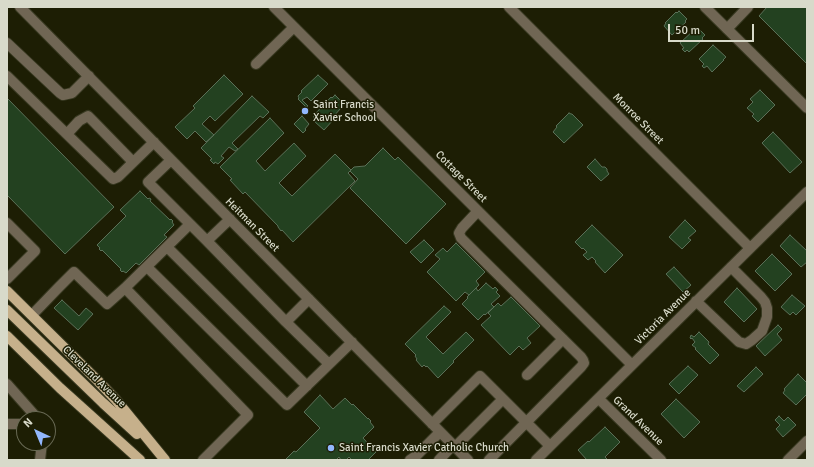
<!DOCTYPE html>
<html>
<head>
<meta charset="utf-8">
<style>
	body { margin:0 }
	#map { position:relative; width:814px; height:467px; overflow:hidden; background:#1d1e04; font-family:Signika,sans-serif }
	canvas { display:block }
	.frame { position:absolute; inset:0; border:8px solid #d8daca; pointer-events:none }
	.north { position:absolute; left:16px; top:411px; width:40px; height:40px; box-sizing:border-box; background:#1d1e04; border:1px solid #686953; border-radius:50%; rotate:316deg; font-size:11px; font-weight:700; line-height:16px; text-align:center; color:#d8daca }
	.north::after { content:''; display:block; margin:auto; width:14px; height:18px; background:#92b7fd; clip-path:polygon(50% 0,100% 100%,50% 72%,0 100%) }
	.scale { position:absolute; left:668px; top:24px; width:86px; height:18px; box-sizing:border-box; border:2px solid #d8daca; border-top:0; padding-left:5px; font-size:12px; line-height:14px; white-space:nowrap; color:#d8daca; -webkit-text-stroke:3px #1d1e04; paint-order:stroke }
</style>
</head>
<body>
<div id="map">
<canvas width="814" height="467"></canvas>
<div class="frame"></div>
<div class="north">N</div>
<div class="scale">50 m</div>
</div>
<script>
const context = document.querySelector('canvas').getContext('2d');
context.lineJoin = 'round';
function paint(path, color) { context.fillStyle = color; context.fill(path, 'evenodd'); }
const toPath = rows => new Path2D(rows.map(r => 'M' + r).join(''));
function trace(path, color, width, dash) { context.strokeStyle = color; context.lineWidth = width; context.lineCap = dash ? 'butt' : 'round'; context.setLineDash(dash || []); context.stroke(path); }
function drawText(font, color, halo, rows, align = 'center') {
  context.font = font + ' Signika,sans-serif'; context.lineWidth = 3; context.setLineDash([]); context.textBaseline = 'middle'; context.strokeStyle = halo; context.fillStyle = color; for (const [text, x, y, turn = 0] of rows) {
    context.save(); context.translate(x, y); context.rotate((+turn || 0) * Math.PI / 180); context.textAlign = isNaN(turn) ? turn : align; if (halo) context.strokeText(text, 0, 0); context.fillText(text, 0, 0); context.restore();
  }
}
const building = toPath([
	[767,7,807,7,807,64,759,16,767,7],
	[679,11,687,19,685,21,686,22,672,35,664,26,666,23,665,23,676,12,677,13,679,11],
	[698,28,705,35,702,38,703,39,689,52,687,50,685,52,682,49,684,48,680,43,694,30,695,30,698,28],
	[713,45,726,57,723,60,724,60,712,72,707,66,704,68,702,66,704,64,699,59,713,45],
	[224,75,243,94,215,121,210,116,202,124,214,135,206,142,195,131,187,139,175,127,195,108,193,106,224,75],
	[318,75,328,84,311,101,307,97,302,100,308,106,306,107,298,99,299,98,298,96,302,92,301,91,318,75],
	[760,90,775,105,758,122,752,116,754,114,747,108,753,102,750,99,760,90],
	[335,95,344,104,341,107,342,107,332,118,334,119,324,130,315,122,317,120,313,117,316,114,315,114,331,97,332,98,335,95],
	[252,96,269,112,263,118,260,116,232,143,238,149,235,151,229,147,221,156,224,158,218,164,215,162,214,164,210,160,212,159,201,148,252,96],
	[7,98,114,207,65,254,7,195,7,98],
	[569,113,571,114,572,114,583,125,564,143,553,132,557,127,556,126,569,113],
	[302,116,309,124,305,129,306,130,303,133,294,124,302,116],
	[270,118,284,133,256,161,265,171,294,143,306,156,279,183,292,196,335,154,351,170,348,173,355,181,293,242,282,230,281,231,278,227,278,226,245,192,243,194,230,180,232,179,220,167,270,118],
	[773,132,802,162,790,173,762,143,773,132],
	[383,148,395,160,398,157,446,204,406,244,350,188,358,179,350,171,354,167,365,166,383,148],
	[595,159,602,167,605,167,607,169,607,171,609,174,601,181,587,167,595,159],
	[140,191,148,199,149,198,151,199,150,201,170,220,171,219,173,221,172,222,174,225,164,235,167,237,139,265,136,263,126,273,123,271,122,272,120,270,121,269,102,250,101,251,99,249,100,248,97,245,126,216,120,210,140,191],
	[685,220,696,231,688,238,691,240,682,249,669,237,685,220],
	[592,225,623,255,605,273,595,262,596,261,592,257,588,260,583,255,587,252,583,248,582,249,575,242,592,225],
	[790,235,807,251,807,262,801,267,780,246,790,235],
	[424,240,434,250,421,263,410,252,424,240],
	[456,243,485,272,476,281,479,285,469,295,465,292,456,301,427,272,440,259,435,255,443,248,447,252,456,243],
	[772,254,792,274,775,291,755,271,772,254],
	[674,267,691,285,683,292,666,274,674,267],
	[486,283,493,289,495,287,498,290,496,292,500,296,491,304,494,307,485,315,484,314,478,320,462,304,468,298,467,297,476,288,478,291,486,283],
	[737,288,757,309,744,322,724,302,737,288],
	[792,295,805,306,796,315,793,312,790,315,781,307,792,295],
	[511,297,540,326,527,338,531,343,523,350,519,346,510,355,481,325,491,316,488,313,498,303,501,306,511,297],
	[62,300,79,316,86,308,93,314,78,330,54,308,62,300],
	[444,306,451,312,426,337,443,354,466,332,474,340,453,361,454,362,438,378,427,366,426,367,424,365,422,367,416,360,417,359,415,356,416,355,405,344,444,306],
	[778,325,782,329,777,334,782,340,765,356,756,346,778,325],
	[699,332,709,342,708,344,719,355,710,364,695,349,696,348,692,345,695,342,692,338,691,339,690,338,691,335,694,337,699,332],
	[688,366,698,375,679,394,669,384,688,366],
	[756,367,763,374,744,392,737,386,756,367],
	[798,374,807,383,807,394,796,405,783,393,785,390,784,389,798,374],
	[320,395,333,409,345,398,352,405,353,404,368,419,368,418,371,421,370,422,374,427,363,438,376,452,368,460,352,460,349,457,346,460,341,460,339,457,336,460,287,460,286,459,294,451,296,452,320,428,304,412,320,395],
	[676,399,700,422,684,438,661,414,676,399],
	[779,416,784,421,788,417,796,425,783,437,776,429,780,425,775,420,779,416],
	[605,427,620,442,605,457,608,460,587,460,578,450,588,441,589,442,605,427]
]);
paint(building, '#234120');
trace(building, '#5b7058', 1);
const minor = toPath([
	[20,7,468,460],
	[274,7,632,365],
	[509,7,750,248],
	[705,7,807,108],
	[727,29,748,7],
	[7,43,60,93,63,95,72,93,89,76],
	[256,64,294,27],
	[7,76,113,179,118,177,154,142],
	[67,134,79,121,88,116,93,121,133,162],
	[171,160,148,182,207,241,230,219],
	[478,211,462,228,459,233,461,238,581,357,583,360,584,363,581,367,489,460],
	[7,223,35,251,7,279],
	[207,241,286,322,309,299],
	[167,247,307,386],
	[147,267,287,405,352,342],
	[125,288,248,415,203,460],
	[696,301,739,342,746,344,752,340,762,331,767,317,767,308,765,302,761,297,731,267],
	[32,315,59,287,74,272,107,304,125,288,190,224],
	[286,322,329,364],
	[527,375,563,339],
	[7,384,38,419],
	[599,399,661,460],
	[7,424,24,424],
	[432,424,480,376,550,446],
	[455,447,503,399],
	[40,460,42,443],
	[410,460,416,456,440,432],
	[439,460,453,445],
	[536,460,807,192],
	[788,460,807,441]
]);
const major = toPath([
	[7,291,98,381,116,400,165,460],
	[7,310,103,403,137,434],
	[7,336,60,388,140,460]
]);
trace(minor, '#373820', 12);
trace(major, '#373820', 12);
trace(minor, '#706654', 10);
trace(major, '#c6b08b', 10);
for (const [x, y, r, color] of [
	[305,111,4,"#92b7fd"],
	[331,448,4,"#92b7fd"]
]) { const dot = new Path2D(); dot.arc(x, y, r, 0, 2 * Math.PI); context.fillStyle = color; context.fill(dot); trace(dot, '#1d1e04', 1.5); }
drawText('11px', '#d8daca', '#1d1e04', [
	["Saint Francis",313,105],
	["Xavier School",313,118],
	["Saint Francis Xavier Catholic Church",339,448]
], 'left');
drawText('11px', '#d8daca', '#1d1e04', [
	["Monroe Street",638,119,45],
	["Cottage Street",461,177,45],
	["Heitman Street",252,225,45],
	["Victoria Avenue",663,317,-45],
	["Cleveland Avenue",94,377,44],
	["Grand Avenue",638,421,44]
]);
</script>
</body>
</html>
